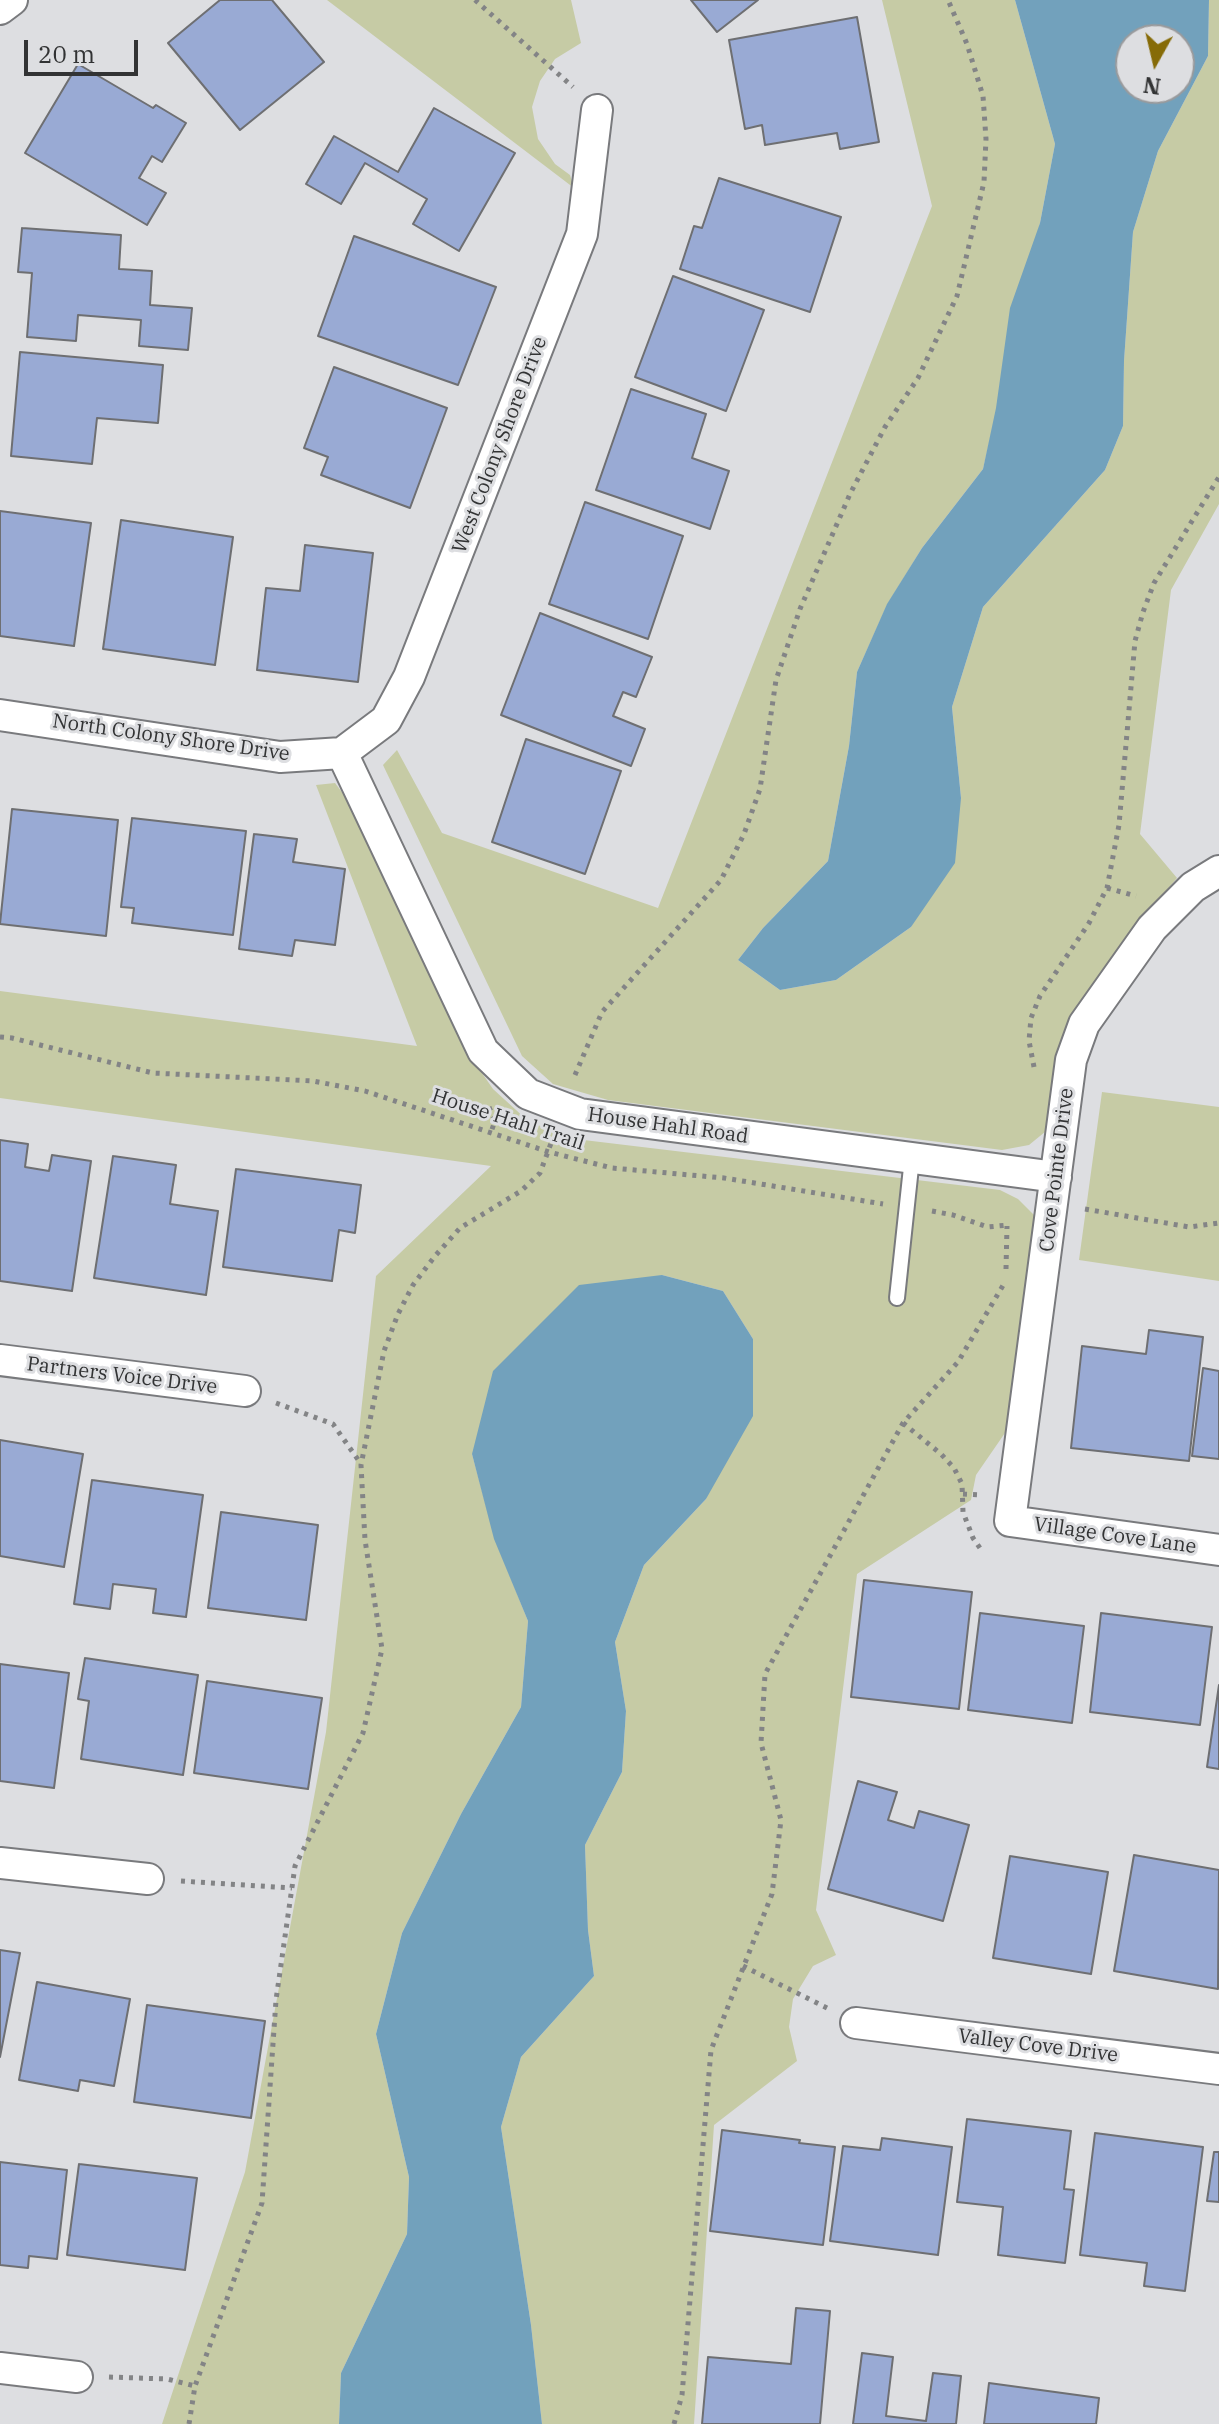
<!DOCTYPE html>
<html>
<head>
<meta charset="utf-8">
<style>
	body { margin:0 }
	#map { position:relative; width:1219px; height:2424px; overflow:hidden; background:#dddee1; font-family:"IBM Plex Serif",serif }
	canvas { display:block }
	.north { position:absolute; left:1115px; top:24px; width:80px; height:80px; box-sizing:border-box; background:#dddee1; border:2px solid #999a9c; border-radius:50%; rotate:188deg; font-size:22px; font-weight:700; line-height:32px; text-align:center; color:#323334 }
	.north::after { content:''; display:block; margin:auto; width:28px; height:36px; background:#866b07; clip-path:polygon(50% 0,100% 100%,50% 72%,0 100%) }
	.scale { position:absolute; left:24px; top:40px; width:114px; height:36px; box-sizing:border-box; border:4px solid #323334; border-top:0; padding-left:10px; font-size:24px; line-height:28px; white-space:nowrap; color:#323334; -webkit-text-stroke:6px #dddee1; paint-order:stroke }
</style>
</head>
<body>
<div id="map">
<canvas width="1219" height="2424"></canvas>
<div class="north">N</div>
<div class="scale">20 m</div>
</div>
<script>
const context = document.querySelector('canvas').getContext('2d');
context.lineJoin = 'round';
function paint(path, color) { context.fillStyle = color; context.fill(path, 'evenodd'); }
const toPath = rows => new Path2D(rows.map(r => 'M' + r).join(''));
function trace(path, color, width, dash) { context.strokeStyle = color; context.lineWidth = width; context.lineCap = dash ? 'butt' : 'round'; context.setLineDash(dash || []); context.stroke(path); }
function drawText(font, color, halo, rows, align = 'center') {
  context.font = font + ' "IBM Plex Serif",serif'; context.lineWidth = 6; context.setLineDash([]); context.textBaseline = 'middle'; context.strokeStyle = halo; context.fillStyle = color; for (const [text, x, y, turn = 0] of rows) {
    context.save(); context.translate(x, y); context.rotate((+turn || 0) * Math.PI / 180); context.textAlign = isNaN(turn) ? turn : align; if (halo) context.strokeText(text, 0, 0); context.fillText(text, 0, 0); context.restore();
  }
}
paint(toPath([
	[327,0,571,0,581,43,555,59,540,81,532,107,538,139,555,164,570,175,574,188],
	[882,0,1015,0,1055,144,1040,223,983,469,922,548,887,605,857,672,849,746,828,861,763,928,738,960,780,990,836,980,911,927,961,798,952,707,983,607,1105,470,1123,426,1124,361,1133,232,1158,151,1208,56,1209,0,1219,0,1219,504,1171,590,1140,834,1177,878,1119,947,1072,1021,1051,1127,1029,1145,1002,1150,608,1100,553,1084,522,1056,383,765,397,750,442,833,658,908,932,206],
	[335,783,354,808,466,1050,493,1089,527,1120,567,1138,1000,1190,1018,1199,1037,1218,1007,1430,976,1475,971,1500,857,1574,816,1910,836,1955,813,1966,793,1999,789,2027,797,2061,714,2125,694,2424,542,2424,531,2325,501,2127,521,2057,594,1976,588,1930,585,1845,622,1772,626,1711,615,1642,644,1565,706,1499,753,1339,723,1291,662,1275,472,1454,495,1539,528,1621,521,1707,461,1814,402,1933,376,2034,409,2177,407,2234,341,2373,339,2424,162,2424,245,2172,326,1732,376,1276,491,1166,0,1098,0,991,417,1046,316,785],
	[1102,1092,1219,1107,1219,1281,1079,1260]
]), '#c6cba5');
paint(toPath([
	[1015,0,1209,0,1208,56,1158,151,1133,232,1124,361,1123,426,1105,470,983,607,952,707,961,798,955,863,911,927,836,980,780,990,738,960,763,928,828,861,849,746,857,672,887,604,922,548,983,469,996,408,1010,308,1040,223,1055,144],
	[1179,40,1179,88,1131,88,1131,40],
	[662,1275,723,1291,753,1339,753,1416,706,1499,644,1565,615,1642,626,1711,622,1772,585,1845,588,1930,594,1976,521,2057,501,2127,531,2325,542,2424,339,2424,341,2373,407,2234,409,2177,376,2034,402,1933,461,1814,521,1707,528,1621,494,1539,472,1454,493,1371,579,1285]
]), '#72a1bc');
const building = toPath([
	[220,0,272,0,324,62,240,130,168,43,220,0],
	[691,0,758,0,717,32,691,0],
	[857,17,879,142,840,149,837,133,765,145,762,125,745,129,729,40,857,17],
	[78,64,153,108,156,105,186,123,162,162,152,156,139,178,166,193,147,225,25,153,78,64],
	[434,108,515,153,459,251,413,224,427,199,365,163,341,204,306,184,334,136,398,172,434,108],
	[719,178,841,217,810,312,680,269,694,226,702,228,719,178],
	[22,228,121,235,119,269,152,271,150,305,192,308,188,350,139,346,141,320,78,315,76,341,27,337,32,273,18,272,22,228],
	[354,236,496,287,458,385,318,336,354,236],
	[673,276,764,310,726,411,635,377,673,276],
	[20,352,163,365,158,423,97,418,92,464,11,456,20,352],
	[334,367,447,408,410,508,321,475,328,457,304,448,334,367],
	[631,389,706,414,692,458,729,471,710,529,596,490,631,389],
	[585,502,683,536,648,639,549,604,585,502],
	[0,511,91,523,74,646,0,636,0,511],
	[121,520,233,537,215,665,103,649,121,520],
	[305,545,373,553,358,682,257,670,266,588,300,591,305,545],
	[540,613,652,657,636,697,623,692,613,716,645,729,631,766,501,715,540,613],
	[526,739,621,771,585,874,492,842,526,739],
	[12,809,118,820,106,936,0,924,12,809],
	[132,818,246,831,233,935,132,923,134,908,121,907,132,818],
	[254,834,297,839,293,862,345,869,335,945,295,940,292,956,239,949,254,834],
	[0,1140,28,1144,25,1167,49,1171,52,1155,91,1161,72,1291,0,1281,0,1140],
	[113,1156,176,1165,170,1204,218,1211,206,1295,94,1278,113,1156],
	[236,1169,361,1185,355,1233,339,1230,332,1281,223,1267,236,1169],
	[1149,1330,1203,1337,1189,1461,1071,1448,1082,1346,1146,1354,1149,1330],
	[1203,1368,1219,1371,1219,1459,1192,1456,1203,1368],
	[0,1440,83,1454,64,1567,0,1556,0,1440],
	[92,1480,203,1495,186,1617,153,1613,156,1589,113,1584,110,1609,74,1604,92,1480],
	[221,1512,318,1525,306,1620,208,1608,221,1512],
	[864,1580,972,1592,959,1709,851,1697,864,1580],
	[980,1613,1084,1626,1072,1723,968,1710,980,1613],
	[1101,1613,1212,1627,1200,1725,1090,1712,1101,1613],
	[85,1658,198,1675,183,1775,81,1759,89,1701,78,1699,85,1658],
	[0,1664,69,1673,54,1788,0,1781,0,1664],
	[207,1681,322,1698,308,1789,194,1773,207,1681],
	[1219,1685,1219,1769,1207,1767,1219,1685],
	[858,1781,897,1792,888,1820,914,1828,919,1811,969,1825,943,1921,828,1889,858,1781],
	[1134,1855,1219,1870,1218,1989,1114,1971,1134,1855],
	[1010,1856,1108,1872,1091,1974,993,1958,1010,1856],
	[0,1950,20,1953,0,2057,0,1950],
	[37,1982,130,1999,114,2086,80,2080,78,2091,19,2080,37,1982],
	[147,2005,265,2021,251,2118,134,2102,147,2005],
	[967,2119,1071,2131,1064,2189,1074,2190,1065,2263,998,2255,1003,2207,957,2202,967,2119],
	[722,2130,800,2140,799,2143,835,2147,823,2245,710,2231,722,2130],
	[1095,2133,1203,2147,1185,2291,1144,2286,1147,2263,1080,2255,1095,2133],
	[882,2138,952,2147,938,2255,830,2241,843,2146,880,2150,882,2138],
	[1214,2152,1219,2152,1219,2202,1207,2201,1214,2152],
	[0,2162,67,2170,57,2259,29,2256,28,2268,0,2265,0,2162],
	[79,2164,197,2178,185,2270,67,2255,79,2164],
	[796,2308,830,2311,820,2424,702,2424,708,2357,791,2364,796,2308],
	[862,2353,893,2357,886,2416,926,2421,933,2373,961,2376,956,2424,853,2424,862,2353],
	[989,2383,1099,2398,1096,2424,984,2424,989,2383]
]);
paint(building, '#99aad4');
trace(building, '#6e6f72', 2);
const lane = toPath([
	[897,1298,912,1158]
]);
const street = toPath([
	[0,9,12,0],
	[0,715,280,757,342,753],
	[342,753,483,1051,528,1094,580,1114,1056,1177],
	[342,753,386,720,409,677,582,234,597,110],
	[1219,871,1193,887,1152,928,1084,1024,1071,1060,1010,1521,1219,1550],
	[0,1360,245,1391],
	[0,1863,148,1879],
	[856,2023,1219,2069],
	[0,2368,77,2377]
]);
trace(lane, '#797a7d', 18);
trace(street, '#797a7d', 34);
trace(toPath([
	[475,0,573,87],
	[1107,888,1136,896],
	[0,1037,12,1038,153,1073,313,1081,365,1091,549,1152,612,1168,724,1178,883,1204],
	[1034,1067,1029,1041,1031,1018,1040,996,1089,923,1107,888,1119,825,1135,641,1143,612,1154,583,1219,477],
	[575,1075,602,1012,721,880,744,834,760,789,776,680,800,609,850,494,885,427,918,378,957,296,984,182,986,139,983,96,967,44,948,0],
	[489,1107,495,1121,491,1132],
	[1085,1209,1189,1227,1219,1223],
	[932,1211,953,1215,988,1227,1008,1225],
	[1006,1269,1007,1226],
	[276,1403,333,1424,361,1464],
	[903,1423,941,1454,954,1468,962,1484,963,1512,973,1538,982,1551],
	[963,1494,982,1495],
	[181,1881,292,1888],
	[743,1966,827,2008],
	[109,2377,167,2379,195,2386],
	[189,2424,195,2386,262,2203,276,2000,295,1866,363,1733,382,1649,365,1540,361,1465,384,1351,398,1314,413,1285,435,1256,460,1228,521,1191,540,1173,553,1138],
	[674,2424,682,2395,711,2050,772,1894,781,1820,761,1743,765,1674,903,1423,958,1362,1005,1282]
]), '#838486', 5, [4, 6]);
trace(lane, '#fff', 14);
trace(street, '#fff', 30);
drawText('20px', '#323334', '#dddee1', [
	["West Colony Shore Drive",500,445,-69],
	["North Colony Shore Drive",171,738,8],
	["House Hahl Trail",508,1120,18],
	["House Hahl Road",668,1126,8],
	["Cove Pointe Drive",1057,1170,-83],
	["Partners Voice Drive",122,1376,7],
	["Village Cove Lane",1115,1536,8],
	["Valley Cove Drive",1038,2046,7]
]);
</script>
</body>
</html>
